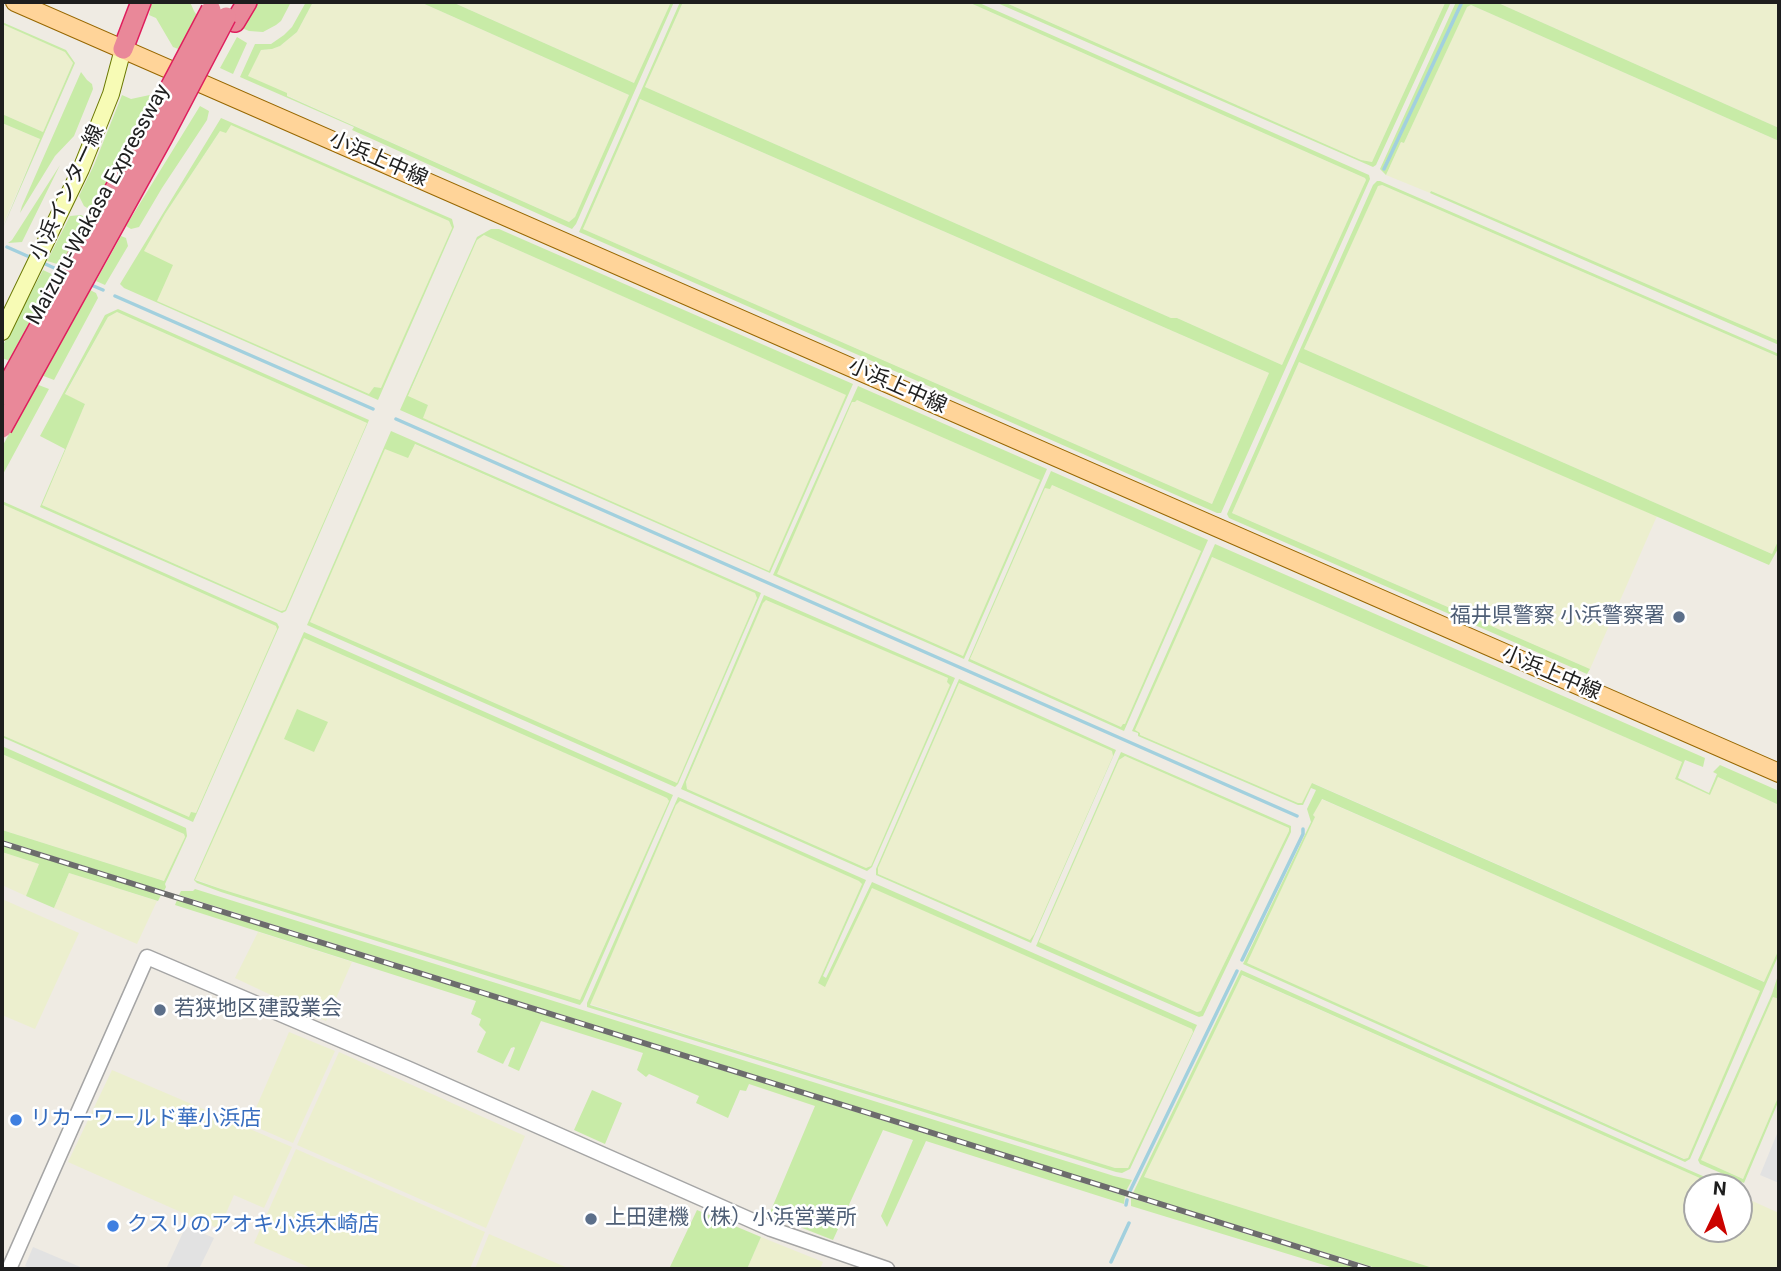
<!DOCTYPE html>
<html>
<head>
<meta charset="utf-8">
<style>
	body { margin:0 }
	#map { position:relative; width:1781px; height:1271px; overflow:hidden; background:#efebe3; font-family:Roboto,sans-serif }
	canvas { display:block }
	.frame { position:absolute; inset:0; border:4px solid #1e1e1e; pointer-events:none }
	.north { position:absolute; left:1683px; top:1173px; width:70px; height:70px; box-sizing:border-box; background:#fff; border:2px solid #a5a5a5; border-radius:50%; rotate:5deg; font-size:19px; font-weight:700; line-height:28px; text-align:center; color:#1e1e1e }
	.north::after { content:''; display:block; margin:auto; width:24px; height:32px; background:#cb0300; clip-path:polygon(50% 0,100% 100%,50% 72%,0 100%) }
</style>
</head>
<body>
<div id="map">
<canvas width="1781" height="1271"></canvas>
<div class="frame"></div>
<div class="north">N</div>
</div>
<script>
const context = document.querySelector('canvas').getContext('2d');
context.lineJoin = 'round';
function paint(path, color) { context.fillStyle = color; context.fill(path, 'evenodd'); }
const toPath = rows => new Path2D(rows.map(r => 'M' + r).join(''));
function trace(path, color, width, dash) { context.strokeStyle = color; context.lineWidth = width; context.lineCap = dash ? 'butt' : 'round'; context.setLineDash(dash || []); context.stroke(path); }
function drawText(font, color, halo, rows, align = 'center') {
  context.font = font + ' Roboto,"Noto Sans JP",sans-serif'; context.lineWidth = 5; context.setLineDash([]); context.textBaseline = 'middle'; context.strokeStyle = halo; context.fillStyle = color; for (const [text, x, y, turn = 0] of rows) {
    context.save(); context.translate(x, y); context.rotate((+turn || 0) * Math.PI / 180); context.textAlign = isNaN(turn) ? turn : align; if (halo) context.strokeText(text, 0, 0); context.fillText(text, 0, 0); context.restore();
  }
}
paint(toPath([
	[313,2,420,2,629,95,575,217,569,222,286,95,287,94,247,76,261,50,272,49,280,46,297,32],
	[452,2,671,2,634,83],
	[683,2,968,2,1365,178,1366,180,1282,365,1177,318,1171,318,645,87],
	[1004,2,1444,2,1445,3,1372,162,1361,160],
	[1496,2,1779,2,1779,128],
	[1471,5,1779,141,1779,341,1431,191,1430,193,1386,175,1401,142,1404,143,1467,6],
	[2,24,66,52,73,63,43,132,2,114],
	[640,99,1269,373,1212,504,583,229],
	[2,123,40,139,2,227],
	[231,124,449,221,452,228,381,389,374,387,370,395,157,301,143,251,165,214,220,131],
	[1378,185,1382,185,1779,357,1779,539,1772,554,1304,349],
	[484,235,847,395,769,572,422,418,428,405,408,397,477,240],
	[117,312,367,423,285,610,281,611,42,505,85,404,65,395,108,317],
	[1299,362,1657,516,1590,669,1232,513],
	[857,399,1040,480,963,656,776,574,852,402,855,402],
	[414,444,755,593,757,598,677,783,310,622,385,448],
	[1052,485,1201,551,1125,724,1121,727,970,659,1045,488],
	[2,504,276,626,277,629,196,813,189,818,2,735],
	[1212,557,1682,762,1675,779,1710,795,1718,777,1779,805,1779,949,1765,982,1313,783,1302,803,1298,803,1140,735,1134,730],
	[766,599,948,678,947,682,951,685,871,866,866,868,687,789,687,785,686,783,763,602],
	[304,638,667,798,669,801,580,1000,221,889,195,879],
	[959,683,1112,751,1113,756,1034,934,1030,940,878,874,878,868],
	[2,754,184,834,185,837,164,881,2,830],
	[1125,756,1289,828,1289,831,1201,1011,1197,1012,1039,942,1119,760],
	[1321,799,1761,991,1688,1158,1685,1159,1246,963,1315,817,1313,815],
	[680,801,860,881,862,884,818,983,825,986,871,887,1192,1029,1193,1032,1128,1168,1115,1168,590,1004,676,805],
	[2,852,39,864,26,896,2,885],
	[69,873,157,901,137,944,54,908],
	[2,899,79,933,35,1029,2,1015],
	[258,932,352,962,326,1021,235,978],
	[1241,975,1720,1187,1697,1187,1697,1229,1739,1229,1739,1195,1779,1213,1779,1269,1436,1269,1144,1177],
	[1773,997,1779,999,1779,1095,1743,1179,1701,1160],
	[289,1032,335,1051,293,1143,249,1124],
	[339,1052,525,1136,486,1228,297,1145],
	[112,1070,292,1147,264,1208,234,1195,219,1229,68,1162],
	[296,1149,485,1232,470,1269,313,1269,254,1243],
	[489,1234,570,1269,475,1269],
	[761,1237,823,1262,820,1269,747,1269]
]), '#ecefce');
paint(toPath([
	[152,2,190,2,194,11,198,17,181,50,173,47,156,18,149,15],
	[256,2,291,2,281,21,276,25,263,32,249,31,242,28],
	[306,2,313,2,297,32,280,46,272,49,261,50,248,76,287,93,287,96,569,222,575,217,629,95,420,2,452,2,634,83,671,2,674,2,576,224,572,229,352,130,354,127,240,77,255,44,271,44,284,35,292,27],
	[680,2,683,2,645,87,1171,318,1177,318,1282,365,1366,180,1365,178,968,2,977,2,1369,175,1370,179,1221,513,1217,513,579,232],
	[640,99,1269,373,1212,504,583,229],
	[995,2,1004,2,1361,160,1372,162,1445,3,1444,2,1451,2,1376,165,1373,167],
	[1456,2,1496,2,1779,128,1779,141,1471,5,1467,7,1404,143,1401,142,1386,175,1380,169],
	[2,22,66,50,75,63,2,230,40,139,2,123,2,114,43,132,73,63,65,52,2,24],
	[237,37,247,43,233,74,220,68],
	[81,72,87,80,92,84,93,89,74,136,55,156,20,213,22,206],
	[159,93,94,212,84,206,79,196,94,165,122,95,131,99],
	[200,106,209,111,207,120,162,188,139,227,131,229,126,226],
	[221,118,452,219,454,227,378,400,124,288,120,284],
	[231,125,449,221,452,228,381,388,374,387,369,394,157,301,173,265,144,251,165,214,220,131,226,133],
	[60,165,22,242,8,243,12,240],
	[1377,181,1380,181,1779,354,1779,357,1382,185,1378,186,1304,349,1772,554,1779,539,1779,547,1769,565,1299,362,1232,513,1590,669,1587,674,1229,518,1227,514,1373,185],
	[1431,191,1779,341,1779,345,1430,193],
	[81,215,90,220,64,266,47,261,70,216],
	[491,229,499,229,853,384,770,573,400,410,477,237],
	[484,235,846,395,769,571,423,418,428,405,408,396,477,240],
	[121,236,126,238,128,246,105,285,96,281],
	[43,270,58,277,13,362,2,358,2,347],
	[90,290,96,293,98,298,54,380,41,375],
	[118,309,369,420,286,611,282,613,40,507,65,449,40,436,105,315],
	[117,312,367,423,285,610,281,611,42,505,85,404,65,394,108,317],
	[36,384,49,389,2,476,2,447],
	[858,386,1047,469,964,659,773,575],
	[857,400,1040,480,963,656,777,574,852,402,855,402],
	[391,431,761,593,678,784,675,787,307,625],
	[415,444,755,593,757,598,677,783,310,622,385,449,408,458],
	[1051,471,1208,540,1124,731,968,661],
	[1052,485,1201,551,1125,724,1123,724,1121,727,970,659,1045,488,1050,489],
	[2,501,277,623,279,627,193,822,2,737,2,735,189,817,191,812,196,813,277,629,276,626,2,504],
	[1215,544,1705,758,1703,767,1685,760,1678,778,1709,793,1717,774,1713,772,1720,765,1779,791,1779,805,1718,777,1710,795,1675,779,1682,762,1212,557,1135,730,1140,733,1140,735,1298,803,1302,803,1312,783,1764,982,1779,949,1779,954,1690,1159,1685,1162,1243,964,1311,822,1307,809,1316,790,1311,788,1303,805,1298,805,1138,736,1138,733,1132,731],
	[1322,799,1760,991,1688,1158,1684,1159,1247,963,1315,817,1313,815],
	[764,595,955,678,872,867,867,871,681,789],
	[766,600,948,678,947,682,950,685,871,866,866,868,687,789,686,782,763,603],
	[304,632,673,795,583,1001,580,1005,221,892,197,883,194,880],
	[304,638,667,798,669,801,580,1000,221,889,195,880],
	[959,679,1116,750,1031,943,876,875,876,869],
	[959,683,1112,751,1113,756,1034,934,1030,940,878,874,878,868],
	[297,709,328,722,314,752,284,739],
	[2,746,186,828,187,836,165,884,166,887,164,891,2,840,2,830,164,881,185,837,184,834,2,754],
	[1121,752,1291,826,1291,832,1203,1016,1199,1017,1036,946],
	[1125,756,1289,828,1289,831,1201,1011,1197,1012,1039,942,1119,760],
	[678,797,866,880,823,976,826,978,872,882,1197,1025,1130,1169,1122,1173,1116,1172,587,1007,587,1003],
	[680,801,859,881,862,884,818,983,825,987,872,888,1192,1029,1193,1032,1128,1168,1115,1168,590,1005,676,805],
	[2,845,161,895,158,901,69,873,54,908,26,896,39,864,2,852],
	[195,889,1114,1176,1132,1180,1126,1191,179,895,181,891,193,891],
	[177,900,1125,1196,1124,1204,926,1141,887,1227,881,1216,913,1140,883,1130,833,1240,769,1215,815,1106,749,1084,746,1091,740,1090,728,1118,696,1103,699,1096,649,1074,646,1077,637,1070,643,1053,541,1021,519,1071,508,1066,515,1048,514,1047,511,1048,503,1064,477,1052,486,1032,479,1025,481,1019,471,1014,476,1001,175,905],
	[1241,970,1689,1170,1728,1187,1720,1187,1242,975,1144,1177,1436,1269,1379,1269,1133,1193],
	[1779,972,1779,980,1777,987,1779,988,1779,999,1773,997,1701,1160,1743,1179,1779,1095,1779,1100,1744,1183,1700,1164,1698,1160,1772,994],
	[592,1090,622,1103,605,1144,574,1130],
	[1131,1198,1359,1269,1337,1269,1131,1206],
	[697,1210,761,1237,747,1269,669,1269]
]), '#c8eba7');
paint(toPath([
	[1779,1129,1779,1183,1760,1175],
	[186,1226,214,1238,199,1269,166,1269],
	[33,1247,85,1269,33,1269,25,1266]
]), '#e2e2e2');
trace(toPath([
	[1384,169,1462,2],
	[7,247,34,259],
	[41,262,63,272],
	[89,284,103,290],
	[115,296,373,409],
	[396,419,1297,816],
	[1242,960,1303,834,1303,829],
	[1130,1191,1237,971],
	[1126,1205,1127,1200],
	[1111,1262,1129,1223]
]), '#a2d0de', 3.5);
const tertiary = toPath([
	[9,1269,147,957,409,1069,771,1229,887,1269]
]);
const secondary = toPath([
	[2,332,81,169,111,94,123,49]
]);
const primary = toPath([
	[15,2,1779,773]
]);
const motorway = toPath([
	[235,22,247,2],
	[123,49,141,2]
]);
trace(tertiary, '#a5a5a5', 17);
trace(secondary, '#697801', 18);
trace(primary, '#976700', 20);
trace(motorway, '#df1e5d', 22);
trace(tertiary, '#fff', 14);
trace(secondary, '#f7fbb5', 16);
trace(primary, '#ffd499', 18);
trace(motorway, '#e98899', 19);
const rail = toPath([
	[2,843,1369,1269]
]);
trace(rail, '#6c6c6c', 6);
trace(rail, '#fff', 3.5, [10]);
const motorwayBridge = toPath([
	[2,395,163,101,211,10],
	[2,428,163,137,226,17]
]);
trace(motorwayBridge, '#df1e5d', 22, []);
trace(motorwayBridge, '#e98899', 19);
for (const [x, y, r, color] of [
	[1679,617,7,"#5c6f8a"],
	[160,1010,7,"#5c6f8a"],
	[16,1120,7,"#3f7fe0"],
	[591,1219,7,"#5c6f8a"],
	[113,1226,7,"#3f7fe0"]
]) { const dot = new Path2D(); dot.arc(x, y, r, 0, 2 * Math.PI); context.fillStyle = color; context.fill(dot); trace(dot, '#fff', 2.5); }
drawText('21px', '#1e1e1e', '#fff', [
	["小浜上中線",378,160,24],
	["小浜インター線",68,193,-65],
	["Maizuru-Wakasa Expressway",99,205,-61],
	["小浜上中線",897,387,24],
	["小浜上中線",1551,674,23]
]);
drawText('21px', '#4e5e75', '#fff', [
	["福井県警察 小浜警察署",1665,617,"right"],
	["若狭地区建設業会",174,1010],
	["上田建機（株）小浜営業所",605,1219]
], 'left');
drawText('21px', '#366cbe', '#fff', [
	["リカーワールド華小浜店",30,1120],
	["クスリのアオキ小浜木崎店",127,1226]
], 'left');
</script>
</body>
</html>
